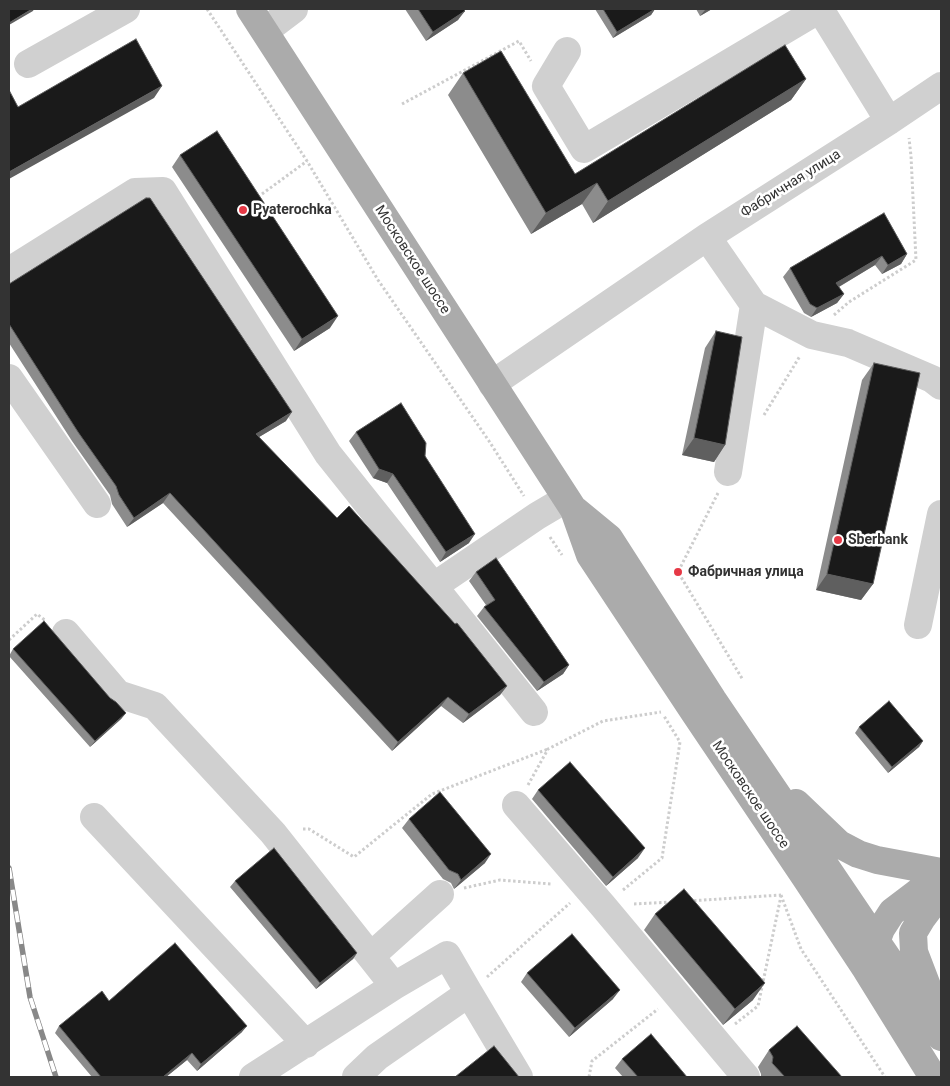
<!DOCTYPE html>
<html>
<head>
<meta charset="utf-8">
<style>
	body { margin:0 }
	#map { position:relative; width:950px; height:1086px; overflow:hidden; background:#fff; font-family:Roboto,sans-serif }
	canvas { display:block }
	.frame { position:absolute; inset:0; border:10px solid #333; pointer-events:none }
</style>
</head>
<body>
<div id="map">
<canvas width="950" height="1086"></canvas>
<div class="frame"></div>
</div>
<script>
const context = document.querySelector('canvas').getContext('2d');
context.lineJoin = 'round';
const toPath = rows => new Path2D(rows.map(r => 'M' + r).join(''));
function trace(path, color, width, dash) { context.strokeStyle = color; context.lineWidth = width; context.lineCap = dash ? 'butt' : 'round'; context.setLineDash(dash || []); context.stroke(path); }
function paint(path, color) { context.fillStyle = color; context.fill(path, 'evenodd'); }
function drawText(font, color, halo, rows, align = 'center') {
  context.font = font + ' Roboto,sans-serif'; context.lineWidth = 5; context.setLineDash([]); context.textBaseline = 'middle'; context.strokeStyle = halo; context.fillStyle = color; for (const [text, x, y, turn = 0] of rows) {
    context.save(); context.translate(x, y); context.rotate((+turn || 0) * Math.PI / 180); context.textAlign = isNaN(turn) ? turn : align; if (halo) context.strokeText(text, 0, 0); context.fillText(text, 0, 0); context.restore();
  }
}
trace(toPath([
	[207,9,307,161,378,280,489,441,524,496],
	[402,104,519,41,531,61],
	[262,194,307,161],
	[834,315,849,302,916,260,911,156,909,138],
	[764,415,800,356],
	[718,493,678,572,743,680],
	[550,537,562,555],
	[9,640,37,614,46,621],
	[528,785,548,749,603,721,661,712],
	[303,829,309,829,354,857,432,794,548,749],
	[464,888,500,880,551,884],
	[623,890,662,858,680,742,664,716],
	[781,895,801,949,885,1077],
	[689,901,781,895],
	[634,904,673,902],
	[487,977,570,903],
	[735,1024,758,1006,781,896],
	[589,1077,592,1061,658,1009]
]), '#cdcdcd', 3, [2.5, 2.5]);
trace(toPath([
	[265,31,294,9],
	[567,51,546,86,584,149,820,9,889,121],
	[28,64,126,9],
	[707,237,754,305,812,335,848,343,932,379,941,386],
	[9,271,135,192,163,191,328,454,534,712],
	[9,378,97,504],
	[492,384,707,237,889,121,941,86],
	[728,472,754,305],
	[434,586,537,516,559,503],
	[918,625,941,514],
	[66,633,118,694,155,706,273,833,394,986],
	[516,805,603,906,746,1077],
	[94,817,306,1044],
	[371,956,440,894],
	[469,993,519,1077],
	[253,1077,394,986,447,955,469,993,377,1057,356,1077]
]), '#d0d0d0', 28);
trace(toPath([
	[250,9,574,510,590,555,694,712,805,877,866,969,933,1077],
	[575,510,609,538,713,700,941,1037],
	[796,803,839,844,858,854,877,860,941,872],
	[871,955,881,929,892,912,925,887,941,884],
	[935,1007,914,952,913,933,922,918,934,902,941,898]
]), '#ababab', 28);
const rail = toPath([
	[9,868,30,997,56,1077]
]);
trace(rail, '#888', 5.5);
trace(rail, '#fff', 4, [11]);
paint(toPath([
	[405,9,463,9,458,20,426,41],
	[595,9,655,9,651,15,613,38],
	[696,9,712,9,700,16],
	[463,73,575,174,806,79,791,100,593,223,582,204,531,234,448,95],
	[180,155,330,328,294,351,172,167],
	[884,213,907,254,901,264,882,274,875,265,839,287,844,294,837,303,811,317,804,313,783,277,790,268],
	[9,284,286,421,259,437,337,518,507,686,500,695,463,723,441,706,392,751,163,503,127,527,112,504,110,495,72,441,9,343],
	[716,331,725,445,714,462,682,455,705,348],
	[874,363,873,584,861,600,816,590,862,380],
	[356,432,425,456,469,543,440,562,387,483,373,478,349,441],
	[476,572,569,665,563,674,537,691,477,616,484,607,486,605,469,581],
	[13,649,110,698,126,713,121,719,90,747,9,656],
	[859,727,923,741,919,747,888,773,855,733],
	[538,790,638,858,606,886,532,799],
	[409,819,485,863,454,889,451,883,443,879,402,828],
	[235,881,357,953,353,959,316,989,230,887],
	[655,914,753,1000,723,1025,644,930],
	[527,973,613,999,569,1037,521,982],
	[109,1001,242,1032,197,1071,187,1060,166,1077,92,1077,55,1033,59,1026],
	[769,1050,842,1077,761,1077,761,1074,758,1067],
	[622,1059,687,1077,623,1077,615,1068]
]), '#8c8c8c');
paint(toPath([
	[32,9,34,9,33,11,9,25,9,23],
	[655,9,651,15,613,38,617,32],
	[706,9,712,9,700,16,705,10],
	[465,11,458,20,426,41,433,32],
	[806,79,791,100,593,223,608,201],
	[162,86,154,98,9,179,9,172],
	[597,183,582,204,531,234,546,213],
	[907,254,901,264,882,274,888,265],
	[882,256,875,265,830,292,836,283],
	[844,294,837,303,811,317,817,308],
	[338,316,330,328,294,351,302,339],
	[292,412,286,421,249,443,256,434],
	[694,438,725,445,714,462,682,455],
	[379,469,393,474,387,483,373,478],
	[170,493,163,503,127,527,134,518],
	[475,534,469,543,440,562,446,552],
	[827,574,873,584,861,600,816,590],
	[569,665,563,674,537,691,544,682],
	[507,686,500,695,463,723,469,714],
	[448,697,441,706,392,751,398,742],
	[126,713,121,719,90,747,95,741],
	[923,741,919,747,888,773,892,767],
	[645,848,638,858,606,886,613,877],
	[491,854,485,863,454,889,461,880],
	[357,953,353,959,316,989,320,983],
	[765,983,753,1000,723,1025,735,1009],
	[620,990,613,999,569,1037,575,1028],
	[247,1026,242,1032,197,1071,201,1064],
	[192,1053,187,1060,166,1077,163,1077]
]), '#5f5f5f');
const building = toPath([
	[9,9,32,9,9,23,9,9],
	[418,9,463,9,465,11,433,32,418,9],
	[603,9,655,9,617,32,603,9],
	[136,39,162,86,9,172,9,90,18,107,136,39],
	[785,45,806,79,608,201,597,183,546,213,463,73,501,51,575,174,785,45],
	[217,131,338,316,302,339,180,155,217,131],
	[146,198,150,198,292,412,256,434,337,518,349,506,455,624,457,623,507,686,469,714,448,697,398,742,170,493,134,518,119,495,116,486,78,432,9,324,9,284,146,198],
	[884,213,907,254,888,265,882,256,836,283,844,294,817,308,810,304,790,268,884,213],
	[716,331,742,337,725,445,694,438,716,331],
	[874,363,920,373,873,584,827,574,874,363],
	[401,403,426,443,425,456,475,534,446,552,393,474,379,469,356,432,401,403],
	[496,558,569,665,544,682,484,607,495,600,476,572,496,558],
	[44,621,110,698,116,702,126,713,95,741,13,649,44,621],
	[889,701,923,741,892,767,859,727,889,701],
	[570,762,645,848,613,877,538,790,570,762],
	[440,792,491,854,461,880,458,874,449,870,409,819,440,792],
	[274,848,357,953,320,983,235,881,274,848],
	[684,889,765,983,735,1009,655,914,684,889],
	[572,934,620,990,575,1028,527,973,572,934],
	[175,943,247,1026,201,1064,192,1053,163,1077,101,1077,59,1026,102,991,109,1001,175,943],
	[797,1026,842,1077,785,1077,772,1063,773,1057,769,1050,797,1026],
	[651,1034,687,1077,638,1077,622,1059,651,1034],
	[494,1046,519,1077,455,1077,494,1046]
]);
paint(building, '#1a1a1a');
trace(building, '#5f5f5f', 1);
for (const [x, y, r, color] of [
	[243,210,5,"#e63946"],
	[838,540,5,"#e63946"],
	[678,572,5,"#e63946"]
]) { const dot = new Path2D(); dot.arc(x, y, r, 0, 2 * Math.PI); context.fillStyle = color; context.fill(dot); trace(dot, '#fff', 2); }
drawText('14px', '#333', '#fff', [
	["Фабричная улица",791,184,-32],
	["Московское шоссе",412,260,57],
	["Московское шоссе",750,795,56]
]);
drawText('bold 14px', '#333', '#fff', [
	["Pyaterochka",253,210],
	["Sberbank",848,540],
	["Фабричная улица",688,572]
], 'left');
</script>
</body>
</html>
